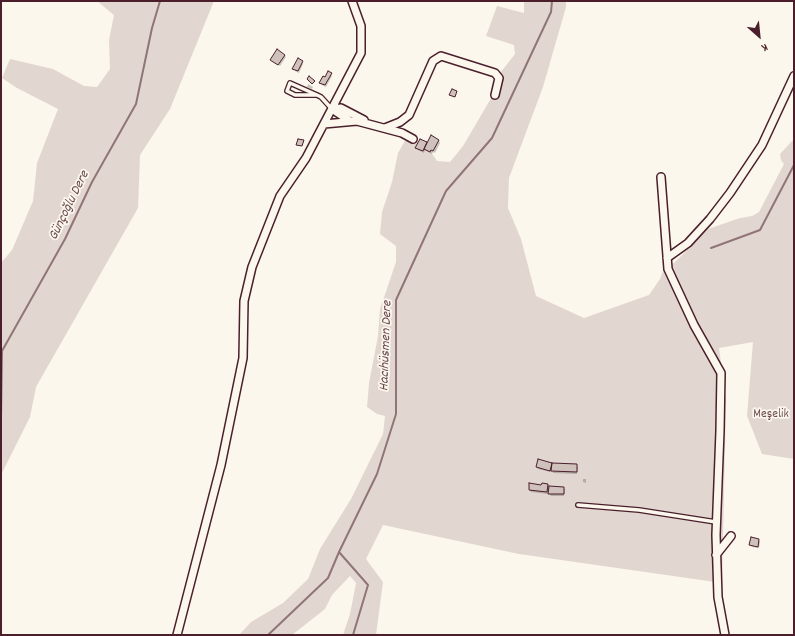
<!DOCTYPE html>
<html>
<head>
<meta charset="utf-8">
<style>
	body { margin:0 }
	#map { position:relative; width:795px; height:636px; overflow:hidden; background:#fbf7ec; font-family:Dekko,sans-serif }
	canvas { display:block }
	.frame { position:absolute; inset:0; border:2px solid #4a1f2b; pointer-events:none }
	.north { position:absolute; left:739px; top:16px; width:40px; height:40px; -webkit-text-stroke:3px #fbf7ec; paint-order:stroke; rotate:153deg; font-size:11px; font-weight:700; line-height:16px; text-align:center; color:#4a1f2b }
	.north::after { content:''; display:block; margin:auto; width:14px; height:18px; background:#4a1f2b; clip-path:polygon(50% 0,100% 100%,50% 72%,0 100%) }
</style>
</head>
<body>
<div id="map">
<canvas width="795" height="636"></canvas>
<div class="frame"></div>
<div class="north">K</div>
</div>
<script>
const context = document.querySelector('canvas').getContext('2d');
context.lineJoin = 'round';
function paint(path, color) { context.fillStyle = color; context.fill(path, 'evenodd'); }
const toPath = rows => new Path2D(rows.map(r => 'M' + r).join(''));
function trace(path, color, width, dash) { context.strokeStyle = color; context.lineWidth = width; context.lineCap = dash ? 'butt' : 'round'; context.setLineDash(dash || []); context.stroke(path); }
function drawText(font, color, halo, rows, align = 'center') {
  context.font = font + ' Dekko,sans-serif'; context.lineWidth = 3.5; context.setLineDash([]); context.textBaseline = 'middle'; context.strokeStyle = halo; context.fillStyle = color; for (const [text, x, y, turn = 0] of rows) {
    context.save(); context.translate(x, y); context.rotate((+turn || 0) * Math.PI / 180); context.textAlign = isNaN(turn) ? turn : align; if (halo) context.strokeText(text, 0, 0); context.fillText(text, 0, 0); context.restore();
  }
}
paint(toPath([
	[97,1,214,1,170,109,140,155,138,208,36,387,30,417,1,475,1,263,12,250,33,201,37,163,58,109,17,88,2,78,10,59,53,69,84,86,97,87,110,69,109,40,114,15],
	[524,1,566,1,566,7,543,87,509,178,508,208,521,239,536,296,584,318,649,295,660,279,663,271,675,262,708,229,740,218,752,216,759,212,784,164,781,160,780,154,794,139,794,459,762,454,747,416,753,342,719,348,726,401,722,583,519,554,383,525,366,559,383,582,376,635,343,635,350,614,356,583,350,576,332,595,325,609,292,635,239,635,251,622,283,603,308,579,320,549,351,499,383,434,385,416,377,414,367,407,369,383,378,336,380,309,396,262,396,246,380,234,382,212,392,182,398,153,406,139,420,143,431,152,437,161,450,162,463,146,490,100,497,77,515,54,514,45,486,36,497,6,524,13]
]), '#e2d7d0');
paint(toPath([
	[284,55,286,57,280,66,271,60],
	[302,61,303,64,299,73,295,71,294,69],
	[331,74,332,76,326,87,322,85,320,83],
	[308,84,313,87,312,89,307,87],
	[431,137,439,141,440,143,435,153,433,152,432,154,425,150,424,153,418,150,417,148,421,140,428,144],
	[551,464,576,465,578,467,577,474,553,473,552,470,551,472,538,469,537,467],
	[583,479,586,479,586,483,583,482],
	[548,484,549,487,564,488,565,490,564,496,551,496,548,491,548,494,531,492,530,490],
	[759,540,760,542,759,548,752,547,750,545]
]), '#0003');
trace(toPath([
	[711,248,760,230,794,165],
	[1,418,2,351,65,239,92,182,136,104,152,28,160,1],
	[268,635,328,578,339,552],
	[353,635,368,585,339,552,377,474,396,414,396,300,446,191,492,138,551,12,552,1]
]), '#907477', 2);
const building = toPath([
	[277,49,285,55,278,65,270,60,277,49],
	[298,58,303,61,298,71,292,69,298,58],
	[328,71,332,73,325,85,319,83,323,76,325,77,328,71],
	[309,76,315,81,312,84,307,79,309,76],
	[452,89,457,91,455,97,449,95,452,89],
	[431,135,439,140,433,151,431,150,430,152,424,149,431,135],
	[298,139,304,140,302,146,296,145,298,139],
	[420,139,427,142,423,151,415,148,420,139],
	[538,459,552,463,550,471,536,467,538,459],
	[552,463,577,464,577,472,551,471,552,463],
	[529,483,541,485,542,483,548,484,547,492,529,490,529,483],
	[549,486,564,487,564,494,548,494,549,486],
	[751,537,759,539,758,547,749,545,751,537]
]);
paint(building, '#cfc2bc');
trace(building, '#4a1f2b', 1);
const lane = toPath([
	[317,95,295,95,287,91,290,83,317,95,321,97,331,108],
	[578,505,639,510,716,522]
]);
const street = toPath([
	[332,109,341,108,364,120],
	[332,109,350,121],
	[324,124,357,121,402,133,413,139],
	[385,128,400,122,409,115,433,61,441,56,495,73,499,78,495,95],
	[661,177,668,269,694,325,721,373,720,431,716,535,718,597,725,635],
	[667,258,688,243,710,219,730,193,762,145,794,76],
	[716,555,731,536],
	[177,635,221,465,243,358,244,301,252,267,280,196,306,158,361,53,361,26,352,1]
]);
trace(lane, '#4a1f2b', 6);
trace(street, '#4a1f2b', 10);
trace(lane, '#fbf7ec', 3.5);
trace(street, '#fbf7ec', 7);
drawText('13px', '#704d54', '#fbf7ec', [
	["Meşelik",771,415]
]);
drawText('italic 14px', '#6d4a51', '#fbf7ec', [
	["Günçoğlu Dere",70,206,-64],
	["Hacıhüsmen Dere",387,346,-88]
]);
</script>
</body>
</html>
